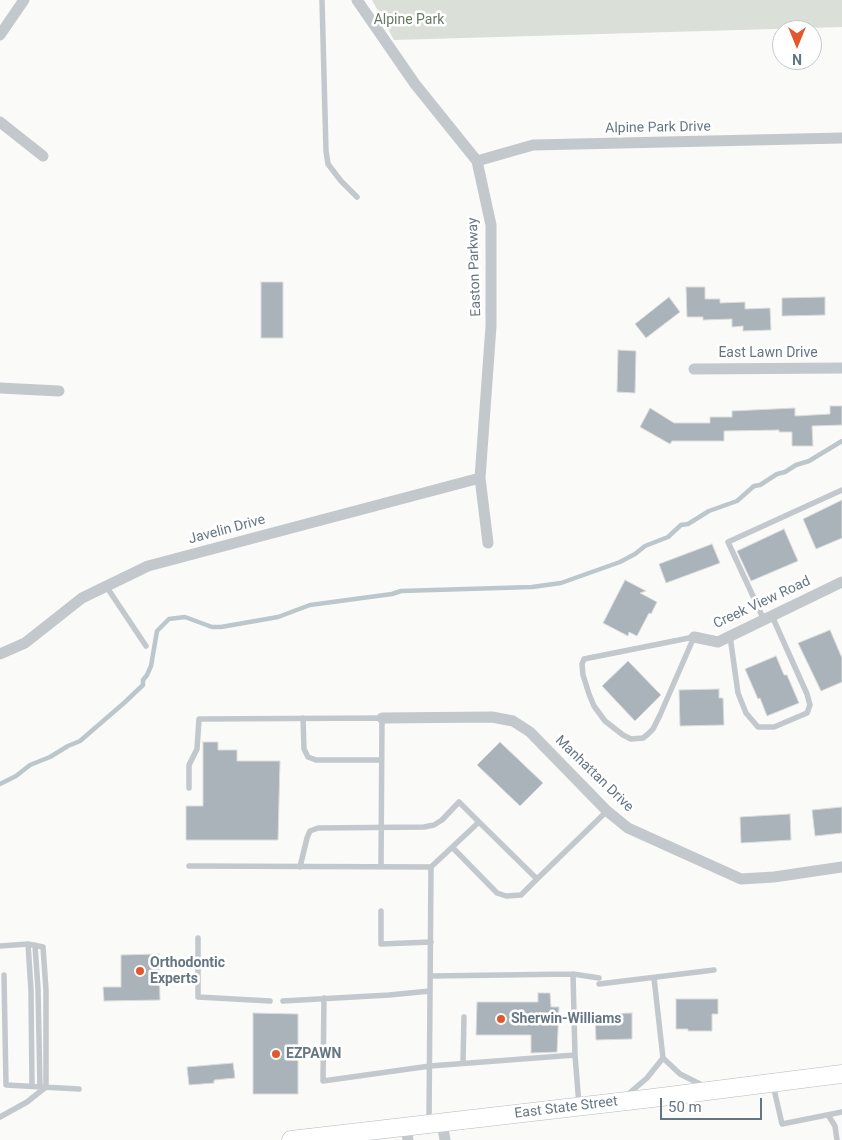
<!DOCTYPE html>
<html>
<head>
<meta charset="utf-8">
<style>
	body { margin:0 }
	#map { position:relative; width:842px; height:1140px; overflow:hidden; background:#fafaf8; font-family:Roboto,sans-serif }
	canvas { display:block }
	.north { position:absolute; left:772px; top:20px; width:50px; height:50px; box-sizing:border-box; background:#fff; border:1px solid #c1c8cd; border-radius:50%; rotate:180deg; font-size:14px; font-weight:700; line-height:20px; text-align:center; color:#657683 }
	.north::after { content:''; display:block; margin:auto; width:18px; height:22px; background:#e4572e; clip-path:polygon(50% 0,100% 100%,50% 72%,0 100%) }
	.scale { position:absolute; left:660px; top:1098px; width:102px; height:22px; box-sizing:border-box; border:2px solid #657683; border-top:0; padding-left:6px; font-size:15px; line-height:18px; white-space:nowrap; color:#657683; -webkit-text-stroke:4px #fff; paint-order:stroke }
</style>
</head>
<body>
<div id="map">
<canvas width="842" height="1140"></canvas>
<div class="north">N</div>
<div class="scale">50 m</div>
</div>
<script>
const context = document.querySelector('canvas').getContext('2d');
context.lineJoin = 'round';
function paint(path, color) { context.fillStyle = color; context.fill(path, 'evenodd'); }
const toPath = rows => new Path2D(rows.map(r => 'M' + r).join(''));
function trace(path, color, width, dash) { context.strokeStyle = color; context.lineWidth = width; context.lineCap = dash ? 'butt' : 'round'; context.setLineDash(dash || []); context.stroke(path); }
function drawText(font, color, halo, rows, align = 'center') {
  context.font = font + ' Roboto,sans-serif'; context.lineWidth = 5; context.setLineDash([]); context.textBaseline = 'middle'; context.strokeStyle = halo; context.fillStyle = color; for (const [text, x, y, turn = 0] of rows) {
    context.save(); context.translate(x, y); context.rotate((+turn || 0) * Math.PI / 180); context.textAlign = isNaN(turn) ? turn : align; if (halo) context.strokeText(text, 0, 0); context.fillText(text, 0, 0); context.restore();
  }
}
paint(toPath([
	[372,0,842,0,842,27,394,40]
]), '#dadfd7');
trace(toPath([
	[0,784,16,776,30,765,50,757,68,746,80,741,124,703,143,685,143,680,147,675,151,666,157,631,169,619,185,617,212,627,221,627,278,617,310,605,392,594,401,591,532,587,561,583,620,562,635,554,645,546,668,537,681,525,688,524,709,511,737,501,754,486,760,485,777,474,785,472,796,465,809,461,842,441]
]), '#bbc7cb', 4.5);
const building = toPath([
	[261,282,283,282,283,338,261,338,261,282],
	[686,287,705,287,705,299,720,299,720,303,745,302,745,309,770,308,771,330,743,331,743,326,732,327,732,319,703,320,703,317,687,317,686,287],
	[669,297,680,312,646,338,635,324,669,297],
	[825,297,825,315,782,316,782,298,825,297],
	[618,350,636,351,635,393,617,392,618,350],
	[830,406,842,406,842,425,812,426,813,446,792,446,792,432,779,432,779,430,724,431,724,441,672,441,670,444,640,427,650,408,674,423,710,423,710,417,732,417,732,411,795,408,795,416,830,414,830,406],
	[842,500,842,538,816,549,803,519,842,500],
	[784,529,798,561,751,581,737,551,784,529],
	[712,544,720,563,666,583,659,564,712,544],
	[625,580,646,591,640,593,657,602,651,614,649,613,637,636,629,632,628,636,603,623,625,580],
	[830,630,842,658,842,682,821,691,798,643,830,630],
	[776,656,784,675,787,675,799,703,767,716,760,698,758,699,745,669,776,656],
	[628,661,661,695,635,721,602,686,628,661],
	[719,689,719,698,723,698,724,725,680,726,679,690,719,689],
	[203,742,218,742,218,750,237,750,237,761,280,761,278,840,186,840,186,806,203,806,203,742],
	[500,742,543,783,520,806,477,765,500,742],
	[842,807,842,833,815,836,812,810,842,807],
	[790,814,791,840,741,843,740,817,790,814],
	[159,954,160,1000,104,1001,103,987,121,987,121,955,159,954],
	[538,993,550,993,551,1007,559,1007,557,1052,531,1053,531,1035,476,1035,477,1002,538,1002,538,993],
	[676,999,718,999,718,1014,712,1014,712,1031,688,1031,688,1029,676,1029,676,999],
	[253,1013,298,1014,298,1094,253,1094,253,1013],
	[632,1013,632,1039,596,1040,595,1014,632,1013],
	[233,1063,235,1078,214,1080,214,1083,189,1085,187,1067,233,1063]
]);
paint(building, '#aab3b9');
trace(building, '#dcdcda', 1);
const primary = toPath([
	[291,1140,653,1098,842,1074]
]);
trace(primary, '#b5babe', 19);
trace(toPath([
	[322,0,326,151,328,164,341,181,357,197],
	[106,586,146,646],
	[764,620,728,542,842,490],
	[730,636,738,693,746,713,758,727,774,727,807,713,810,705,807,694,772,616],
	[694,637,660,715,653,729,648,734,643,738,631,739,623,735,605,721,594,706,589,694,583,675,582,664,584,659,694,637],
	[303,718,304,749,308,757,316,760,381,760],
	[189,788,189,765,197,749,199,719,382,718,381,867],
	[453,848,497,893,506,896,521,895,537,879],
	[189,866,431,867,479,822,537,879,607,811],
	[300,867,307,838,310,831,318,828,424,827,434,825,442,820,459,802,479,822],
	[381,911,381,944,431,942],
	[198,938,198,997,270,1001],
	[28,944,31,990,32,1086],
	[35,945,38,989,40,1087],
	[0,946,28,944,43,947,46,990,46,1087,27,1102,0,1117],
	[573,974,599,978],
	[4,975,6,1085,79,1089],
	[654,978,663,1058,680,1074,706,1087],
	[599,984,714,970],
	[324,998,323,1081,430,1066,575,1055,573,974,431,976],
	[283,1001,389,995,430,991],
	[575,1055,579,1105],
	[463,1063,464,1017],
	[773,1085,782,1124,842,1112],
	[626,1096,647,1078,663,1058],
	[828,1115,835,1126,837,1140],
	[429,1122,431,867]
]), '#c3c8cc', 5.5);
trace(toPath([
	[357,0,415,84,477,161,491,225,491,326,480,478,488,543],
	[0,35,24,0],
	[0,122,43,156],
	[477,161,533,145,842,138],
	[694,369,842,368],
	[0,388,59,391],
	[694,637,718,642,842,582],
	[0,654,25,643,82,598,148,566,480,478],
	[382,718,492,717,513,721,530,732,607,811,628,828,741,879,774,877,842,867],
	[442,1122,445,1140],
	[406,1127,408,1140]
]), '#c3c8cc', 11);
trace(primary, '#fff', 18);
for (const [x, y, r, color] of [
	[140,971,5,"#e4572e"],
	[501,1019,5,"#e4572e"],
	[276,1054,5,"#e4572e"]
]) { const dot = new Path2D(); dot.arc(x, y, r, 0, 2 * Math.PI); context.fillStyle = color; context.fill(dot); trace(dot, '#fff', 2); }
drawText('14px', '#687a64', '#fff', [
	["Alpine Park",409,20]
]);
drawText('14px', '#657683', '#fff', [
	["Alpine Park Drive",658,128,-1],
	["Easton Parkway",475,267,-92],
	["East Lawn Drive",768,353],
	["Javelin Drive",227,530,-15],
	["Creek View Road",762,603,-25],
	["Manhattan Drive",594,774,44],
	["East State Street",566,1108,-7]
]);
drawText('bold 14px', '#657683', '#fff', [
	["Orthodontic",150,963],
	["Experts",150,979],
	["Sherwin-Williams",511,1019],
	["EZPAWN",286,1054]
], 'left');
</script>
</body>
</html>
